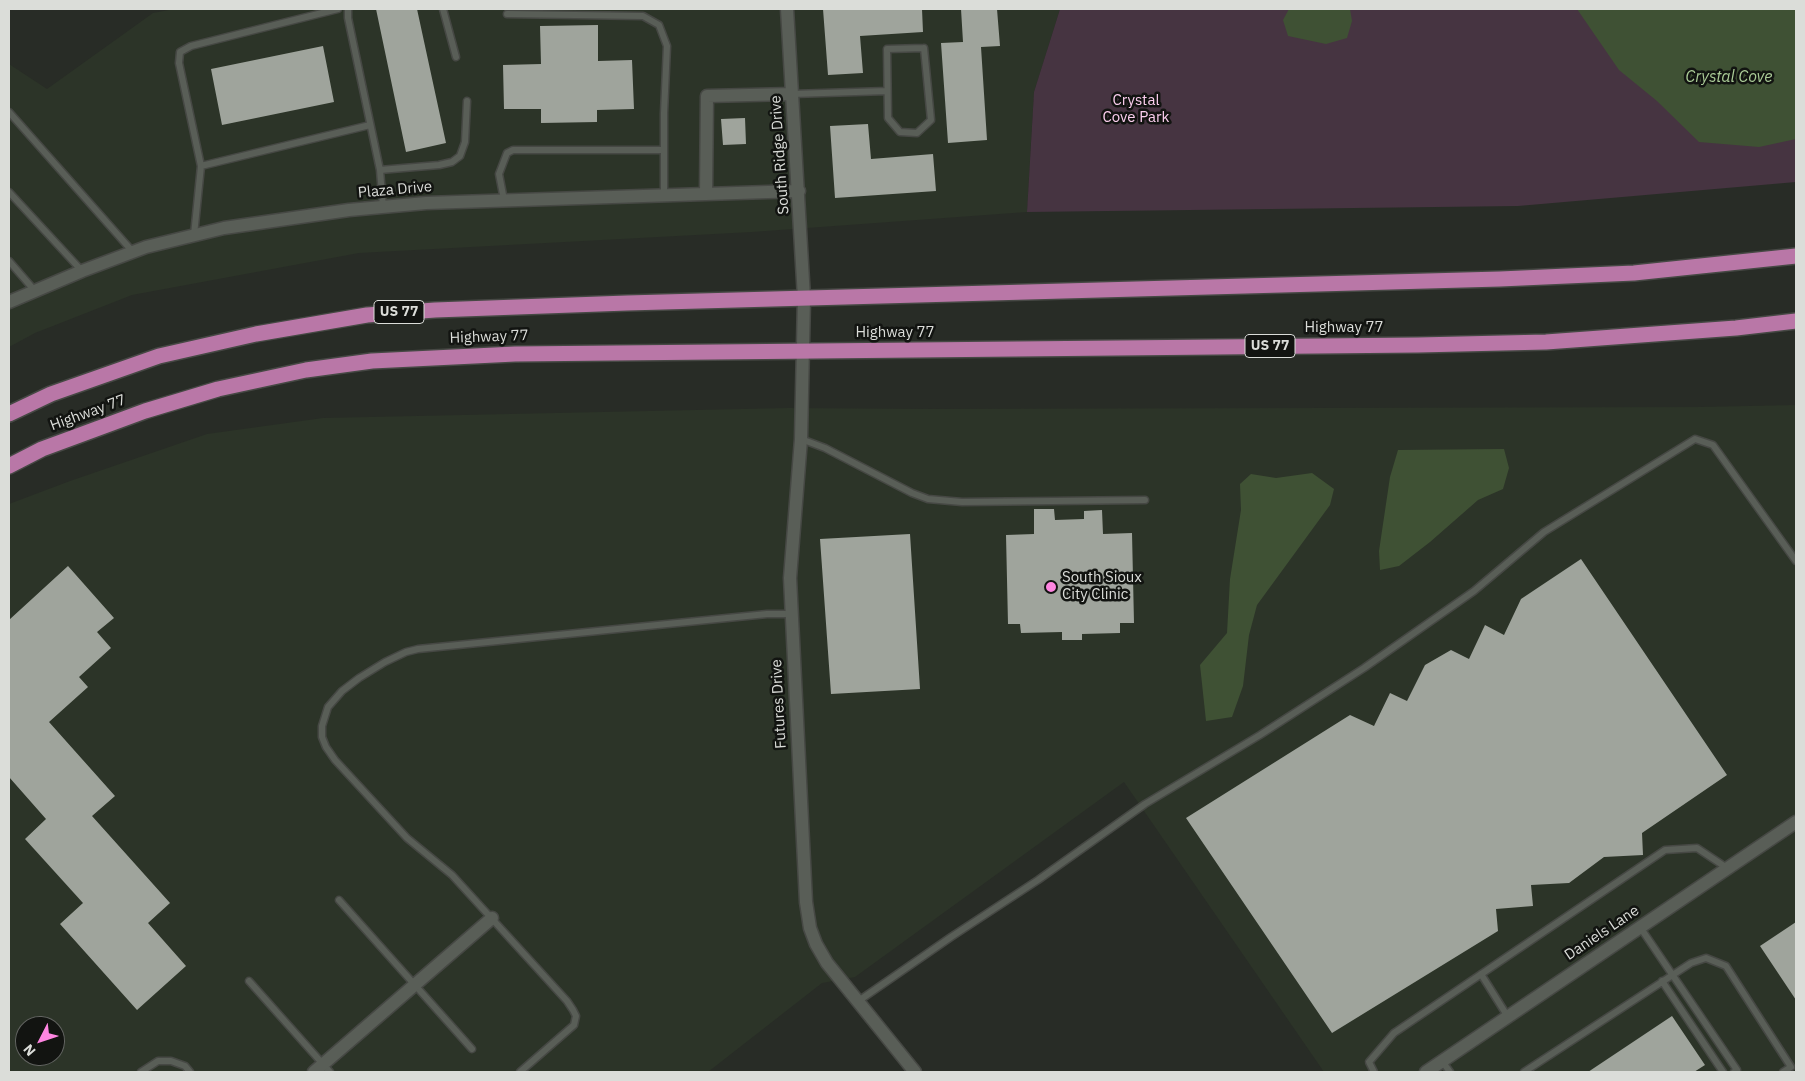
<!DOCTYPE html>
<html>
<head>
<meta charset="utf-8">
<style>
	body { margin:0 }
	#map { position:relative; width:1805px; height:1081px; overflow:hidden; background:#282c26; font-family:"IBM Plex Sans",sans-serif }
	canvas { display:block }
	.frame { position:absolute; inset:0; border:10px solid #dbddd9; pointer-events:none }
	.north { position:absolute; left:15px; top:1016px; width:50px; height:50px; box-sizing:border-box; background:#121411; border:1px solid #626461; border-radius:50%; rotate:229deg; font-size:14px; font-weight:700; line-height:20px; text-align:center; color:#dbddd9 }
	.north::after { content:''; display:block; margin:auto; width:18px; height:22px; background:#fe86e1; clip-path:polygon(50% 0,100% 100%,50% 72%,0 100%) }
</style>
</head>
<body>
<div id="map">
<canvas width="1805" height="1081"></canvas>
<div class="frame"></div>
<div class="north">N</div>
</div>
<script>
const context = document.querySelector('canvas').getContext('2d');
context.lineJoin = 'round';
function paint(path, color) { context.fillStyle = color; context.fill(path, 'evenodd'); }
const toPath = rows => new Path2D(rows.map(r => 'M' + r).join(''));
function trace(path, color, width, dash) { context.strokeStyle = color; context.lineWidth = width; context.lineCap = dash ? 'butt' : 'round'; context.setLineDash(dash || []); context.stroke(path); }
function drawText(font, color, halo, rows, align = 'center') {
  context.font = font + ' "IBM Plex Sans",sans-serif'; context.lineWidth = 5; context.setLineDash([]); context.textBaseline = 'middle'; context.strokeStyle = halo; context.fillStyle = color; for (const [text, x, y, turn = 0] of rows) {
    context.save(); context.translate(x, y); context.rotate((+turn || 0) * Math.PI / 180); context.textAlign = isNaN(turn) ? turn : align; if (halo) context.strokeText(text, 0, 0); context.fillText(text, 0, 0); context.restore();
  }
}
paint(toPath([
	[174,9,1060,9,1034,92,1027,212,752,232,359,253,132,295,35,333,9,347,9,64,47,89,153,13],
	[1796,405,1796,1072,1324,1072,1124,782,855,977,822,983,708,1072,9,1072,9,504,70,481,207,434,323,418,788,408,927,409,1700,407],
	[25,1026,55,1026,55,1056,25,1056]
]), '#2c3428');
paint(toPath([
	[1060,9,1796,9,1796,182,1518,206,1027,212,1034,92]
]), '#463441');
paint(toPath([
	[1289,9,1350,9,1352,21,1347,38,1326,44,1288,36,1283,20],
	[1577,9,1796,9,1796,139,1759,147,1699,142,1657,101,1619,70],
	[1504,449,1509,468,1503,489,1478,500,1430,542,1399,566,1380,570,1379,551,1390,477,1398,450],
	[1312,473,1334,489,1330,505,1257,605,1249,635,1243,686,1232,717,1206,721,1200,665,1227,633,1230,579,1241,510,1240,484,1251,474,1276,478]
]), '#3f5134');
paint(toPath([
	[376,9,417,9,446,143,406,152],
	[823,9,922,9,923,32,860,36,863,73,828,75],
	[961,9,997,9,1000,46,981,47,987,140,948,143,941,43,963,42],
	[598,25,598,61,632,60,634,109,597,110,597,122,541,123,541,109,504,109,503,65,541,64,540,26],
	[323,46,334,102,222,125,211,69],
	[745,118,746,144,723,145,721,119],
	[868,124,871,159,933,154,936,191,835,198,830,126],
	[1034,509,1054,509,1055,520,1084,519,1084,511,1102,510,1103,534,1132,533,1134,623,1120,623,1120,633,1082,634,1082,640,1062,640,1062,632,1021,633,1020,624,1008,624,1006,535,1034,534],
	[910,534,920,689,831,694,820,539],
	[1581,559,1727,775,1642,833,1643,855,1604,857,1569,883,1531,885,1533,906,1496,909,1498,931,1332,1033,1186,818,1350,715,1374,726,1390,693,1407,701,1425,665,1451,650,1469,659,1485,625,1504,635,1521,599],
	[68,566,114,618,97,632,111,648,79,677,88,687,49,722,115,796,92,816,170,903,148,923,186,966,137,1010,60,924,83,903,25,839,46,819,9,777,9,620],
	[1796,922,1796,1000,1760,946],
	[1672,1016,1705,1065,1694,1072,1588,1072]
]), '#9fa49c');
const lane = toPath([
	[348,9,348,18,380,170,383,207],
	[443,9,456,57],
	[507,14,643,16,659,25,667,46,664,113,664,195],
	[924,48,931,120,917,133,900,132,888,118,887,49,924,48],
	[792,94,887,91],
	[9,112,133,252],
	[201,166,370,125],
	[380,170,439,165,452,162,460,156,465,142,467,101],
	[9,192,82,271],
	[504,200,499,174,507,153,513,150,664,150],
	[194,235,201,166,179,63,180,52,191,46,338,9],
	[9,261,35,291],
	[801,439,825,448,912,493,928,499,962,502,1145,500],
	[339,900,472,1049],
	[1640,927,1737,1070,1734,1072],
	[1481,974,1508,1017],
	[249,981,330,1072],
	[1662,981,1723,1072],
	[857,1002,951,937,1038,880,1145,804,1260,735,1364,668,1474,591,1544,532,1695,439,1713,445,1796,561],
	[1442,1061,1450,1072],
	[141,1072,158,1061,171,1061,185,1066,190,1072],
	[520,1072,574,1025,576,1016,573,1010,567,1001,452,875,407,838,335,760,326,747,322,737,322,726,328,707,342,691,359,678,385,662,406,652,418,649,767,614,790,614],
	[1374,1072,1369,1062,1394,1033,1665,850,1697,848,1727,868],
	[1524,1072,1691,963,1706,958,1726,966,1791,1067,1783,1072]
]);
const street = toPath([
	[787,9,804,298,801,439,790,578,806,902,810,928,816,944,827,963,915,1072],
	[706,194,707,96,792,94],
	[9,302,82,271,146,247,224,228,349,210,426,203,799,191],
	[314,1072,492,918],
	[1426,1072,1796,822]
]);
const highway = toPath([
	[9,414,51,394,159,356,256,334,367,315,435,310,627,303,1500,279,1634,273,1796,256],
	[9,466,42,449,145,411,218,389,306,370,372,361,515,354,1418,345,1546,342,1736,328,1796,321]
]);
trace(lane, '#464844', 9);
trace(street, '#464844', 15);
trace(highway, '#464844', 18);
trace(lane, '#595e57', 6);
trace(street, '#595e57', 12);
trace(highway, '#b977a7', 15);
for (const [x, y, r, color] of [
	[1051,587,6,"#fe86e1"]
]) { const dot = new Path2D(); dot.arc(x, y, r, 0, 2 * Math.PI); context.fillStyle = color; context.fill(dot); trace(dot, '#121411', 2); }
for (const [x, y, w] of [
	[399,312,50],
	[1270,346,50]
]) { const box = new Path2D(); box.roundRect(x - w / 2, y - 11.5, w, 23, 4); context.fillStyle = '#121411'; context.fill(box); trace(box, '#dbddd9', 1); }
drawText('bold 14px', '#dbddd9', null, [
	["US 77",399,312],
	["US 77",1270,346]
]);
drawText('15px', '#fbceee', '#121411', [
	["Crystal",1136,101],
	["Cove Park",1136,118]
]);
drawText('15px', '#dbddd9', '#121411', [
	["South Ridge Drive",780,155,-94],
	["Plaza Drive",395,190,-5],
	["Highway 77",1344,328],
	["Highway 77",895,333],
	["Highway 77",489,337,-2],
	["Highway 77",88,413,-20],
	["Futures Drive",779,704,-93],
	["Daniels Lane",1602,933,-34]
]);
drawText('15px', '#dbddd9', '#121411', [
	["South Sioux",1062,578],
	["City Clinic",1062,595]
], 'left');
drawText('italic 16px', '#abcc97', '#121411', [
	["Crystal Cove",1729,77]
]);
</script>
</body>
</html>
